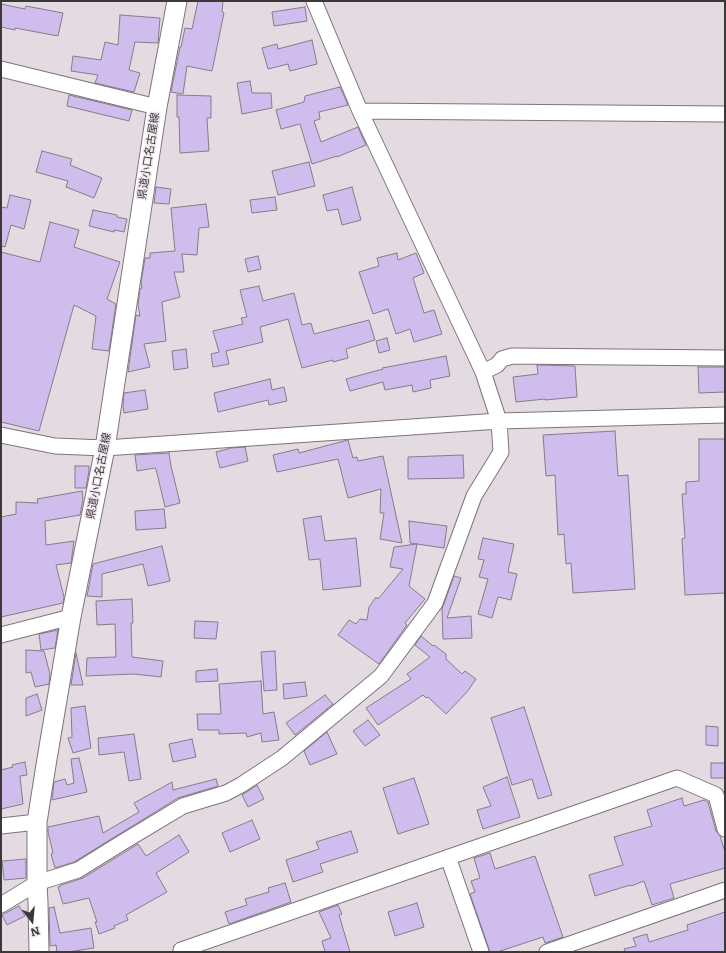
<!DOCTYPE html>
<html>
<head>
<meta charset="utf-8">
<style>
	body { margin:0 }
	#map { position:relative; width:726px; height:953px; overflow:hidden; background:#e4dbe2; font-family:Literata,serif }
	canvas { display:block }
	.frame { position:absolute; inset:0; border:2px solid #3b383a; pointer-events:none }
	.north { position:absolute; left:12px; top:901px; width:40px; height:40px; -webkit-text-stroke:3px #f2e8ef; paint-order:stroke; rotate:164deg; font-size:11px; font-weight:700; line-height:16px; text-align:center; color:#3b383a }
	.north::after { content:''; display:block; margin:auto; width:14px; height:18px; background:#3b383a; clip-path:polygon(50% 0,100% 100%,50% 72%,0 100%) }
</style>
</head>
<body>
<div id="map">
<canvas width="726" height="953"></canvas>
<div class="frame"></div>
<div class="north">N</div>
</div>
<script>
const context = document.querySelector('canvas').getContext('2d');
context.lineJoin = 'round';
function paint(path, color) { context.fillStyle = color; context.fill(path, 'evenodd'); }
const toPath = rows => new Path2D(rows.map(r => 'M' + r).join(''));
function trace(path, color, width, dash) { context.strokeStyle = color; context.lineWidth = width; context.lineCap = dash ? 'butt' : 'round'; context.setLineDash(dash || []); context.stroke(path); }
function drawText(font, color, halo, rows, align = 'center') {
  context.font = font + ' Literata,"Noto Sans JP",serif'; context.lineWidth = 3; context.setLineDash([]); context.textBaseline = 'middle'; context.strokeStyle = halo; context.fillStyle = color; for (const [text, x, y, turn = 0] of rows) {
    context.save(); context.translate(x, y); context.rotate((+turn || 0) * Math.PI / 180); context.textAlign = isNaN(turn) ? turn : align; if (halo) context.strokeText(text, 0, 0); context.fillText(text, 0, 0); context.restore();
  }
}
const building = toPath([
	[198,1,223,1,222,12,224,13,212,71,187,66,183,94,171,92,180,47,181,47,185,28,192,29,198,1],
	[1,4,25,9,26,6,63,13,58,36,15,28,15,30,1,27,1,4],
	[305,7,307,21,274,26,272,12,305,7],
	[120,15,160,18,158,43,135,42,129,70,140,73,134,92,95,83,98,75,71,71,73,56,101,60,105,42,118,45,120,15],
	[312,40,317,64,290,71,288,64,268,69,262,48,277,44,278,49,312,40],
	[250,81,252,93,271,93,272,108,242,114,237,83,250,81],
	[340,87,348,105,319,112,320,119,314,121,321,142,358,127,366,145,337,157,337,156,312,164,300,124,281,129,276,110,304,102,305,96,340,87],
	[69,95,132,110,129,121,67,106,69,95],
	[177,95,211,96,211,118,207,118,209,151,180,153,179,117,177,117,177,95],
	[42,151,72,159,70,165,102,178,94,198,66,187,68,181,36,172,42,151],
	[309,162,315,186,278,195,272,171,309,162],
	[156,187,171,189,169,204,154,203,156,187],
	[352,187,361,220,342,225,338,209,327,211,323,195,352,187],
	[10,195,31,200,24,229,11,225,5,247,1,246,1,207,7,208,10,195],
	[275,197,277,210,252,213,250,200,275,197],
	[206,204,209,227,199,228,197,255,182,254,184,272,174,272,180,297,162,302,166,341,144,344,150,367,128,372,136,315,140,316,138,305,140,289,142,288,141,283,145,258,150,258,150,253,175,251,171,208,206,204],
	[93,210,117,215,117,217,127,219,124,232,114,230,114,232,89,226,93,210],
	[50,222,79,230,74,247,120,262,107,299,116,304,109,351,92,349,96,316,74,305,39,431,1,422,1,252,40,262,50,222],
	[397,253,398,260,416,253,424,273,413,278,424,313,434,310,442,334,414,342,410,329,396,334,388,309,373,314,359,272,379,266,377,258,397,253],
	[258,256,261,269,248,272,245,259,258,256],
	[259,286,263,301,294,293,302,325,311,323,314,334,369,320,375,340,346,349,348,358,333,362,333,360,302,368,288,319,260,327,263,342,226,351,229,364,213,367,211,354,219,352,213,331,243,324,241,318,247,317,240,290,259,286],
	[387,338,390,350,379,353,376,341,387,338],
	[186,349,188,368,174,370,172,351,186,349],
	[446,356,450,376,430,380,431,388,413,392,412,385,385,390,383,382,350,391,346,379,383,369,382,368,446,356],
	[537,365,575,366,577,397,545,400,545,399,516,402,513,377,538,374,537,365],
	[698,367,725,367,725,392,699,393,698,367],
	[270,379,272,390,284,387,287,401,269,405,268,400,218,412,214,393,270,379],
	[145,390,148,409,124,413,123,406,124,393,145,390],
	[615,431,618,476,628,475,635,589,573,593,571,563,566,564,564,534,558,535,555,475,546,476,543,435,615,431],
	[699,439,725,439,725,593,685,595,682,539,685,538,682,494,686,494,686,482,699,481,699,439],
	[348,440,353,458,357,457,358,461,383,456,402,543,380,539,384,513,380,513,381,489,348,498,338,459,277,472,273,455,298,449,299,453,348,440],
	[245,447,248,461,220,468,216,452,231,448,245,447],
	[169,453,171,466,180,503,165,507,156,469,155,468,137,471,135,455,169,453],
	[463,455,464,478,408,479,408,457,463,455],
	[75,466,89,466,89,471,86,488,75,488,75,466],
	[82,491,83,499,80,515,45,521,46,545,74,541,71,563,56,565,64,597,63,603,1,617,1,517,16,514,16,502,38,503,37,499,82,491],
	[164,509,166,528,136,530,135,511,164,509],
	[321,516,325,541,356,538,361,586,323,590,320,559,309,560,306,538,303,519,321,516],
	[409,521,447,526,444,548,410,543,409,521],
	[483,538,514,544,508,572,517,574,511,600,498,597,492,618,478,614,488,579,479,577,484,560,478,559,483,538],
	[417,544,409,586,425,599,405,623,407,625,379,664,338,635,349,620,356,624,360,619,367,620,369,607,376,597,378,599,403,569,390,567,394,547,417,544],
	[162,546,170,581,148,586,143,564,102,574,102,597,87,596,88,591,93,564,162,546],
	[454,576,461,578,447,618,471,616,472,638,443,639,442,609,454,576],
	[132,599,133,623,131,623,132,657,163,661,161,677,134,674,86,676,87,658,116,657,115,624,97,625,96,601,132,599],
	[195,621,218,622,216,639,194,638,195,621],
	[58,630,55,648,41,650,39,634,58,630],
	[421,636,433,646,434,645,446,654,446,659,462,674,465,671,476,679,467,692,446,714,428,697,426,698,423,695,378,725,366,708,411,679,407,674,430,657,415,645,421,636],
	[26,650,44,651,50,674,49,684,35,687,31,672,26,673,26,650],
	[275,651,277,690,264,691,261,652,275,651],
	[76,653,83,685,71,685,76,653],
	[217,669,218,681,196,682,196,671,217,669],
	[261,681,263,714,274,712,279,740,262,742,261,733,247,737,246,733,219,734,219,730,198,730,197,714,221,714,219,684,261,681],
	[305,682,307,696,284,699,283,684,305,682],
	[37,694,42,710,26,716,26,698,37,694],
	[325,695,333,704,295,735,286,723,325,695],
	[85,706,91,748,73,753,68,738,72,737,71,708,85,706],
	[524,707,552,795,538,799,532,779,512,785,491,718,524,707],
	[368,720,380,735,365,746,353,731,368,720],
	[706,726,718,727,718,746,706,745,706,726],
	[327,732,337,754,310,765,304,751,327,732],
	[134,734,141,779,129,781,124,752,99,755,98,738,134,734],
	[192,739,196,757,173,762,169,744,192,739],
	[79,758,87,792,52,800,54,782,65,779,67,785,74,783,71,759,79,758],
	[25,762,27,775,20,776,23,804,1,809,1,770,13,767,12,765,25,762],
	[711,763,725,763,725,778,711,778,711,763],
	[507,777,520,817,483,829,477,810,491,806,483,787,507,777],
	[414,778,429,824,398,834,383,788,414,778],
	[216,779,218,786,178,798,74,862,55,868,51,854,53,853,48,832,48,827,99,816,103,833,139,812,134,803,172,782,173,790,216,779],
	[257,785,264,799,248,807,242,795,257,785],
	[682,798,684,806,704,800,708,802,716,831,720,836,725,852,725,868,670,884,674,898,652,905,644,881,631,886,630,885,595,896,589,875,623,865,614,837,652,826,647,810,682,798],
	[252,820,260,839,230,852,222,833,252,820],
	[351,831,358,852,320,864,323,872,293,882,286,860,319,849,316,842,351,831],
	[179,835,189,852,156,873,167,892,126,915,128,920,114,926,115,928,99,934,95,922,97,922,89,898,63,904,58,887,61,886,61,885,83,878,138,844,146,856,179,835],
	[490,853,495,869,535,856,563,937,545,943,543,937,497,952,490,952,470,894,475,892,471,881,480,878,474,858,490,853],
	[26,859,26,878,4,880,2,861,26,859],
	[285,883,291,902,229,924,225,912,247,905,245,899,269,892,268,888,285,883],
	[417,903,424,927,395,936,388,912,417,903],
	[338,905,342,914,339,915,350,952,325,952,322,941,331,938,319,912,338,905],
	[19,906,25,916,7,925,2,915,19,906],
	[54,907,60,933,91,928,94,948,68,952,57,952,56,945,50,946,49,908,54,907],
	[725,912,725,952,625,952,624,949,636,946,633,938,647,934,649,942,688,930,687,925,725,912]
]);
paint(building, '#d0bced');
trace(building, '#817e87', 1);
const minor = toPath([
	[1,69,157,107],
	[360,111,725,114],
	[483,372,497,365,502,359,512,356,725,358],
	[1,435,55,446,105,448,499,421,725,415],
	[1,635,71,617],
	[1,826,37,822],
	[448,857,481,952],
	[1,905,37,883,78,870,123,842,183,806,226,793,241,785,282,758,381,676,435,603,474,496,501,452,499,421,483,372,360,111,314,1],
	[182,952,181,950,677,778,716,795,725,829],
	[547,952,725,890]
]);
const major = toPath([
	[39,952,38,903,37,883,37,822,46,765,71,617,105,448,157,107,177,1]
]);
trace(minor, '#7d747b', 17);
trace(major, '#7d747b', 21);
trace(minor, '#fff', 15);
trace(major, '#fff', 19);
drawText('11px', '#3b383a', '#f2e8ef', [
	["県道小口名古屋線",149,156,-81],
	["県道小口名古屋線",99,476,-79]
]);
</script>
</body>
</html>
